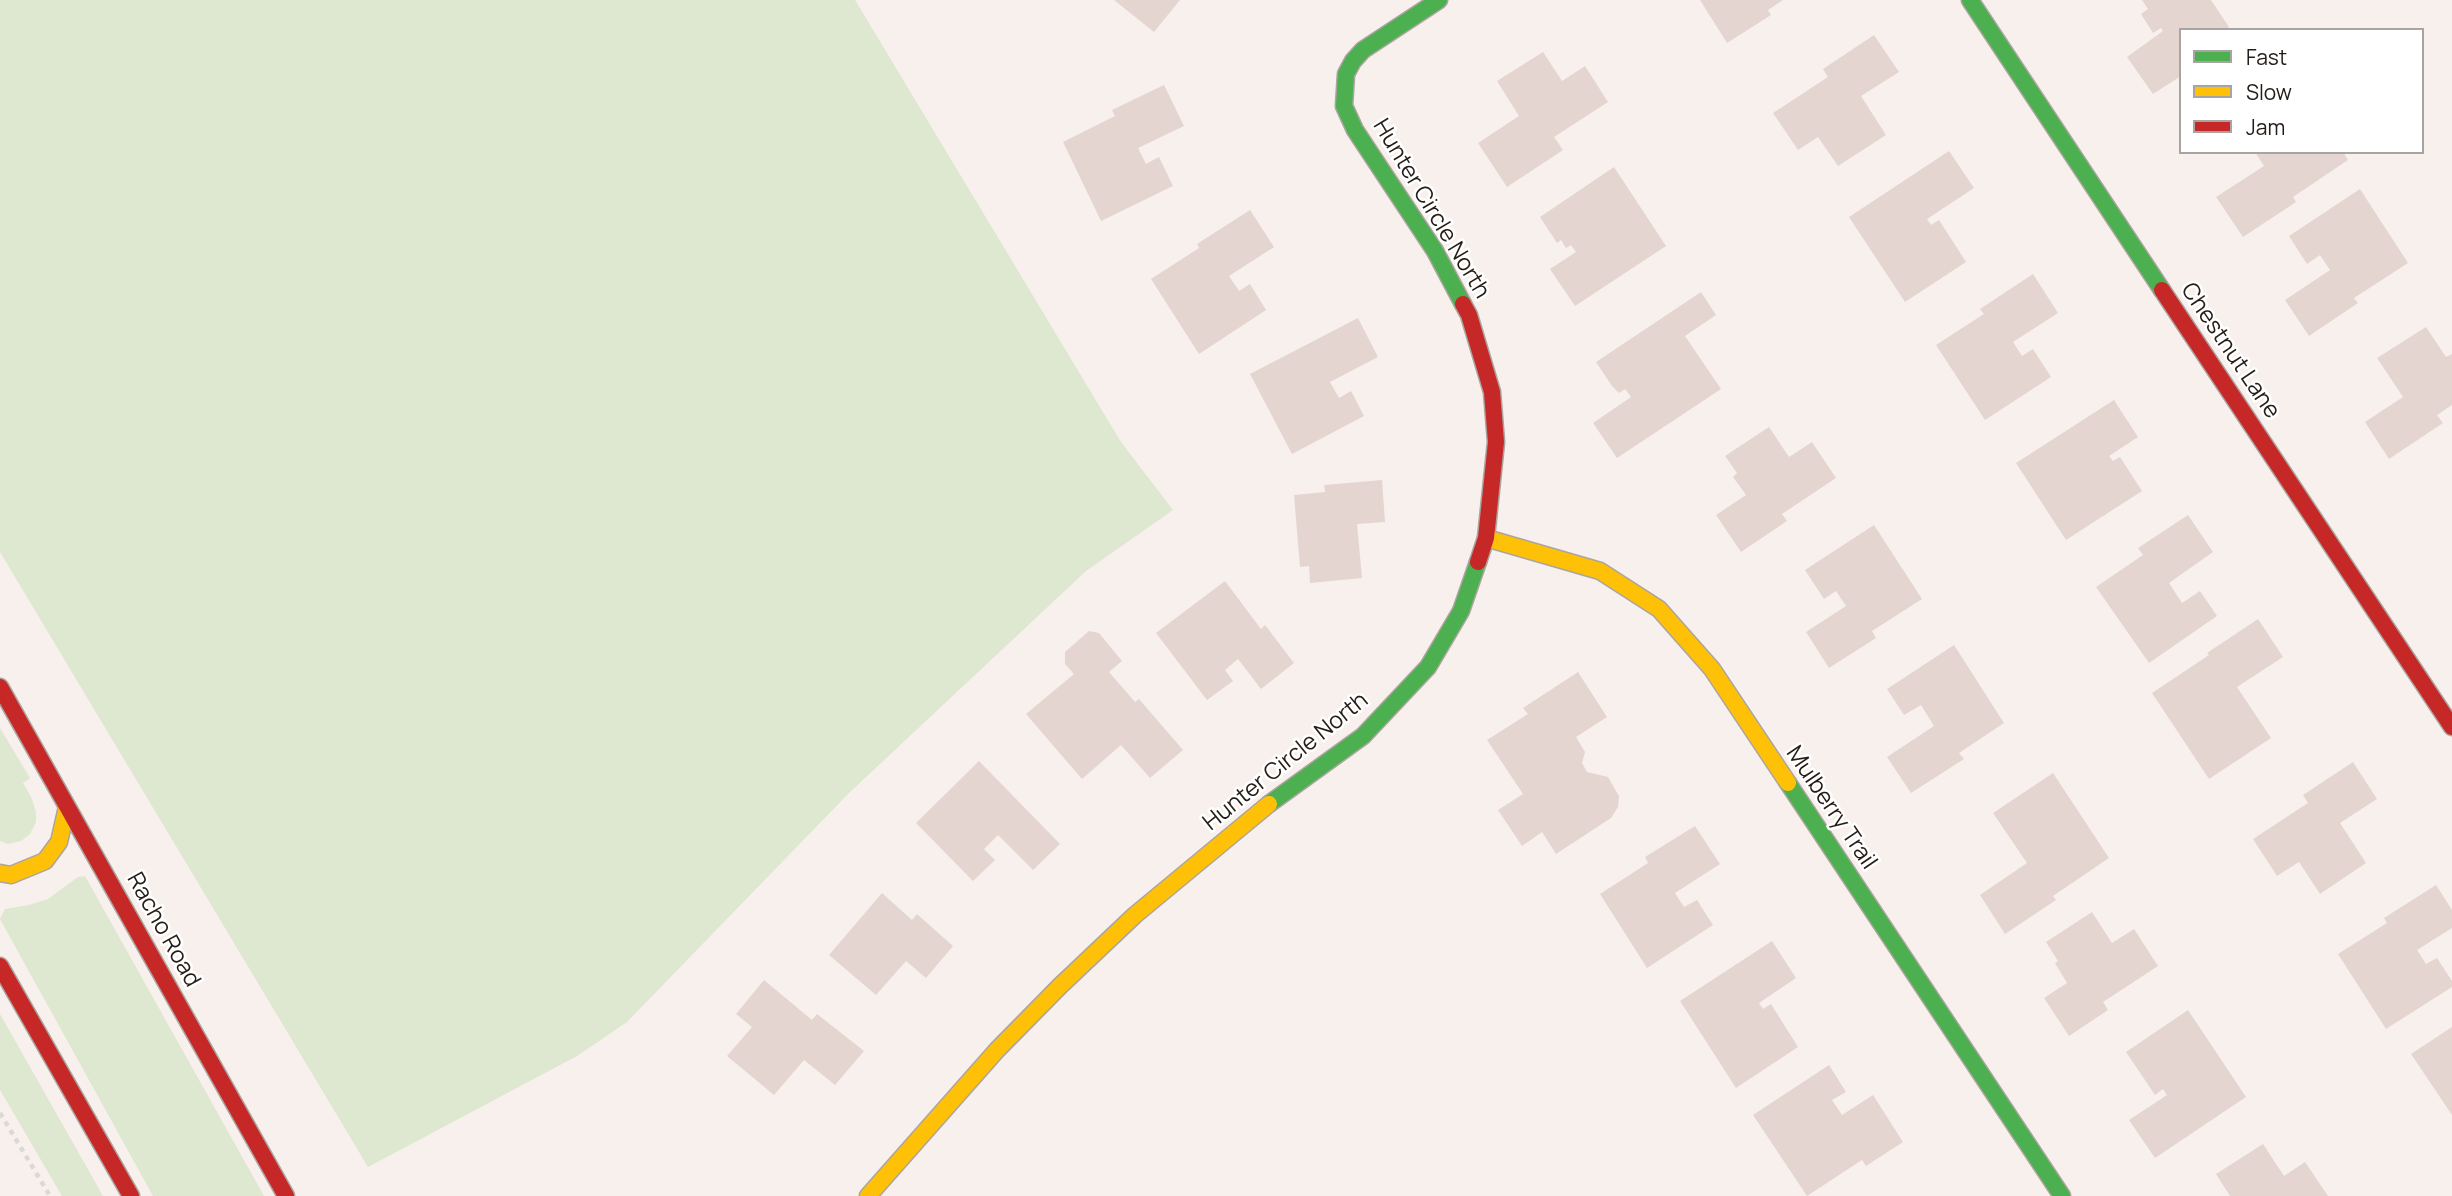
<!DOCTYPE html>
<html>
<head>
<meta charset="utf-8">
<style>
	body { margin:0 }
	#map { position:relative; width:2452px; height:1196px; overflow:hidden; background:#f8f0ec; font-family:Manrope,sans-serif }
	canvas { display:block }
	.legend { position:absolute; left:2179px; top:28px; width:245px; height:126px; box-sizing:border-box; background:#fff; border:2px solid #a7a4a2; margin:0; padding:9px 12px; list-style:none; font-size:21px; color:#241c17 }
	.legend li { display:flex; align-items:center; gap:14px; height:35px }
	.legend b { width:35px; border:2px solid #a7a4a2 }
</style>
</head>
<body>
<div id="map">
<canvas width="2452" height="1196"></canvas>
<ul class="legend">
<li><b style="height:9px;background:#4caf50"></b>Fast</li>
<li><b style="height:9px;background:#ffc107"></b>Slow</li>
<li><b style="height:9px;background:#c62828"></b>Jam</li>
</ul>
</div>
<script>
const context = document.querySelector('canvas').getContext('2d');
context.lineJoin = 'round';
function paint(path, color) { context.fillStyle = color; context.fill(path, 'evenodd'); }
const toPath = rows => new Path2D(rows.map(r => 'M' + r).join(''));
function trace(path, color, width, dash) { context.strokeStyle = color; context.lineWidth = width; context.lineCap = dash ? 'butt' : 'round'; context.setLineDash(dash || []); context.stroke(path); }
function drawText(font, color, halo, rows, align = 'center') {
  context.font = font + ' Manrope,sans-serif'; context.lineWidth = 5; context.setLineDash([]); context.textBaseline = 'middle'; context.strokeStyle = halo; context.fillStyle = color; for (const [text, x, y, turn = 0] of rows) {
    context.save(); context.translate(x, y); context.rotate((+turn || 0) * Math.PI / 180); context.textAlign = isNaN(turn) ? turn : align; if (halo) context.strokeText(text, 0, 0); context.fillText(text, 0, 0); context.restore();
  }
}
paint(toPath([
	[0,0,855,0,1121,442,1173,510,1086,571,849,793,627,1022,577,1056,368,1167,0,552],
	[0,728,30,778,23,783,32,799,36,812,36,822,30,834,21,841,8,844,0,841],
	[85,876,264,1196,153,1196,0,919,5,909,29,905,48,899,78,877],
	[0,1014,103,1196,62,1196,0,1090]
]), '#dee7d0');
paint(toPath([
	[1114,0,1180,0,1154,32],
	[1700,0,1783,0,1768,10,1771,15,1727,43],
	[2142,0,2211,0,2229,27,2225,30,2181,30,2181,76,2153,94,2127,57,2163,31,2161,28,2153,33,2141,14,2148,9],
	[1874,35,1899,72,1861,96,1886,135,1838,166,1818,137,1798,150,1773,113,1828,77,1823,69],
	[1543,52,1562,81,1585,66,1608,102,1554,137,1563,150,1507,187,1478,143,1519,116,1497,81],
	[1164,85,1184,126,1138,148,1146,164,1159,157,1173,186,1101,221,1063,142,1115,116,1112,110],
	[1949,151,1974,188,1927,219,1931,225,1939,220,1966,262,1905,302,1849,217],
	[2255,152,2343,152,2348,160,2293,197,2296,202,2243,237,2216,197,2264,166],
	[1614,167,1666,246,1575,306,1550,269,1576,252,1571,245,1566,248,1561,240,1557,243,1540,217],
	[2360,189,2408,263,2354,298,2358,303,2309,336,2285,300,2330,270,2320,255,2307,264,2289,236],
	[1250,210,1274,247,1229,276,1239,291,1250,284,1266,310,1199,354,1151,279,1199,248,1197,244],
	[2033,274,2058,313,2013,342,2022,356,2033,349,2051,377,1985,420,1936,345,1984,314,1980,309],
	[1701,292,1716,315,1685,336,1721,389,1617,458,1593,423,1631,397,1625,389,1619,393,1612,386,1596,362],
	[1358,318,1378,357,1330,382,1339,398,1351,391,1364,416,1292,454,1250,374],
	[2426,327,2446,357,2452,354,2452,405,2437,415,2443,423,2389,459,2365,422,2403,397,2377,358],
	[2114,400,2138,437,2109,456,2113,461,2120,457,2142,491,2066,540,2016,463],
	[1769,427,1789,457,1812,442,1836,478,1782,514,1787,521,1741,552,1716,515,1746,495,1733,477,1737,473,1725,456],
	[1382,480,1385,522,1357,524,1362,578,1310,583,1309,566,1300,567,1294,495,1325,492,1324,485],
	[2188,515,2213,552,2169,583,2182,603,2200,591,2217,616,2149,663,2096,587,2143,555,2138,548],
	[1874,525,1922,599,1872,631,1876,638,1829,668,1806,632,1846,606,1836,591,1824,599,1805,570],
	[1225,581,1261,629,1265,625,1294,663,1261,689,1238,659,1225,670,1233,681,1207,700,1156,633],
	[2258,619,2283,657,2237,687,2271,738,2209,779,2152,693,2209,655,2207,653],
	[1089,631,1099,633,1122,661,1109,672,1135,702,1139,699,1183,750,1150,778,1121,745,1082,779,1026,714,1074,674,1065,664,1065,652],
	[1954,645,2004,723,1959,753,1964,759,1911,793,1887,757,1934,726,1921,705,1904,715,1887,689],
	[1578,672,1607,717,1576,737,1585,752,1582,763,1587,772,1608,777,1619,796,1618,807,1611,818,1556,854,1542,832,1522,846,1498,810,1523,794,1487,740,1528,714,1523,708],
	[979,761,1060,844,1033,870,998,835,984,849,995,860,973,881,916,823],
	[2353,762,2377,799,2340,823,2366,863,2320,894,2299,862,2277,876,2253,839,2308,803,2303,795],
	[2053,773,2109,858,2053,896,2056,900,2005,934,1980,895,2027,863,1993,813],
	[1695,826,1720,864,1675,893,1684,907,1697,900,1713,925,1647,968,1600,894,1648,863,1645,857],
	[2436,885,2452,910,2452,928,2417,950,2426,964,2437,958,2452,981,2452,987,2386,1029,2338,954,2387,923,2384,918],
	[882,893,912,920,917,914,953,946,926,978,906,961,876,995,829,955],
	[2092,912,2112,943,2134,929,2158,966,2103,1002,2108,1010,2069,1036,2044,998,2067,983,2055,963,2058,961,2046,942],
	[1772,941,1796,978,1759,1003,1763,1009,1771,1004,1798,1047,1736,1088,1680,1001],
	[764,980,812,1020,817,1014,864,1051,835,1085,804,1060,774,1095,727,1056,752,1027,736,1014],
	[2188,1010,2246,1097,2155,1158,2129,1120,2167,1095,2163,1089,2155,1095,2126,1052],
	[2452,1027,2452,1115,2411,1054],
	[1829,1065,1846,1092,1832,1100,1842,1115,1873,1095,1903,1142,1866,1166,1862,1160,1807,1196,1753,1115],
	[2263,1144,2284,1176,2305,1162,2328,1196,2230,1196,2216,1174]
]), '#e4d5d1');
const fast = toPath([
	[1439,0,1363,50,1353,61,1346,74,1344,106,1355,130,1435,251,1463,304],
	[1970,0,2162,290],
	[1788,783,2062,1196],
	[1269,804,1363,736,1428,667,1461,611,1478,562]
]);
const slow = toPath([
	[1486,538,1600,571,1659,609,1712,669,1788,783],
	[0,873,11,875,45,861,59,842,67,807],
	[868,1196,997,1050,1060,986,1135,915,1269,804]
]);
const jam = toPath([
	[2162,290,2452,727],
	[1463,304,1469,315,1492,392,1496,442,1486,538,1478,562],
	[0,687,286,1196],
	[0,966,131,1196]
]);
trace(fast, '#aba49f', 19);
trace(slow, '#aba49f', 19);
trace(jam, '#aba49f', 19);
trace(toPath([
	[0,1113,50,1196]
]), '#dbd8d7', 4.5, [5, 5]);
trace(fast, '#4caf50', 16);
trace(slow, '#ffc107', 16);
trace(jam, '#c62828', 16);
drawText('23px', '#241c17', '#fff', [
	["Hunter Circle North",1431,209,59],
	["Chestnut Lane",2230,351,56],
	["Hunter Circle North",1286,762,-39],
	["Mulberry Trail",1831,808,56],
	["Racho Road",163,930,61]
]);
</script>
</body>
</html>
